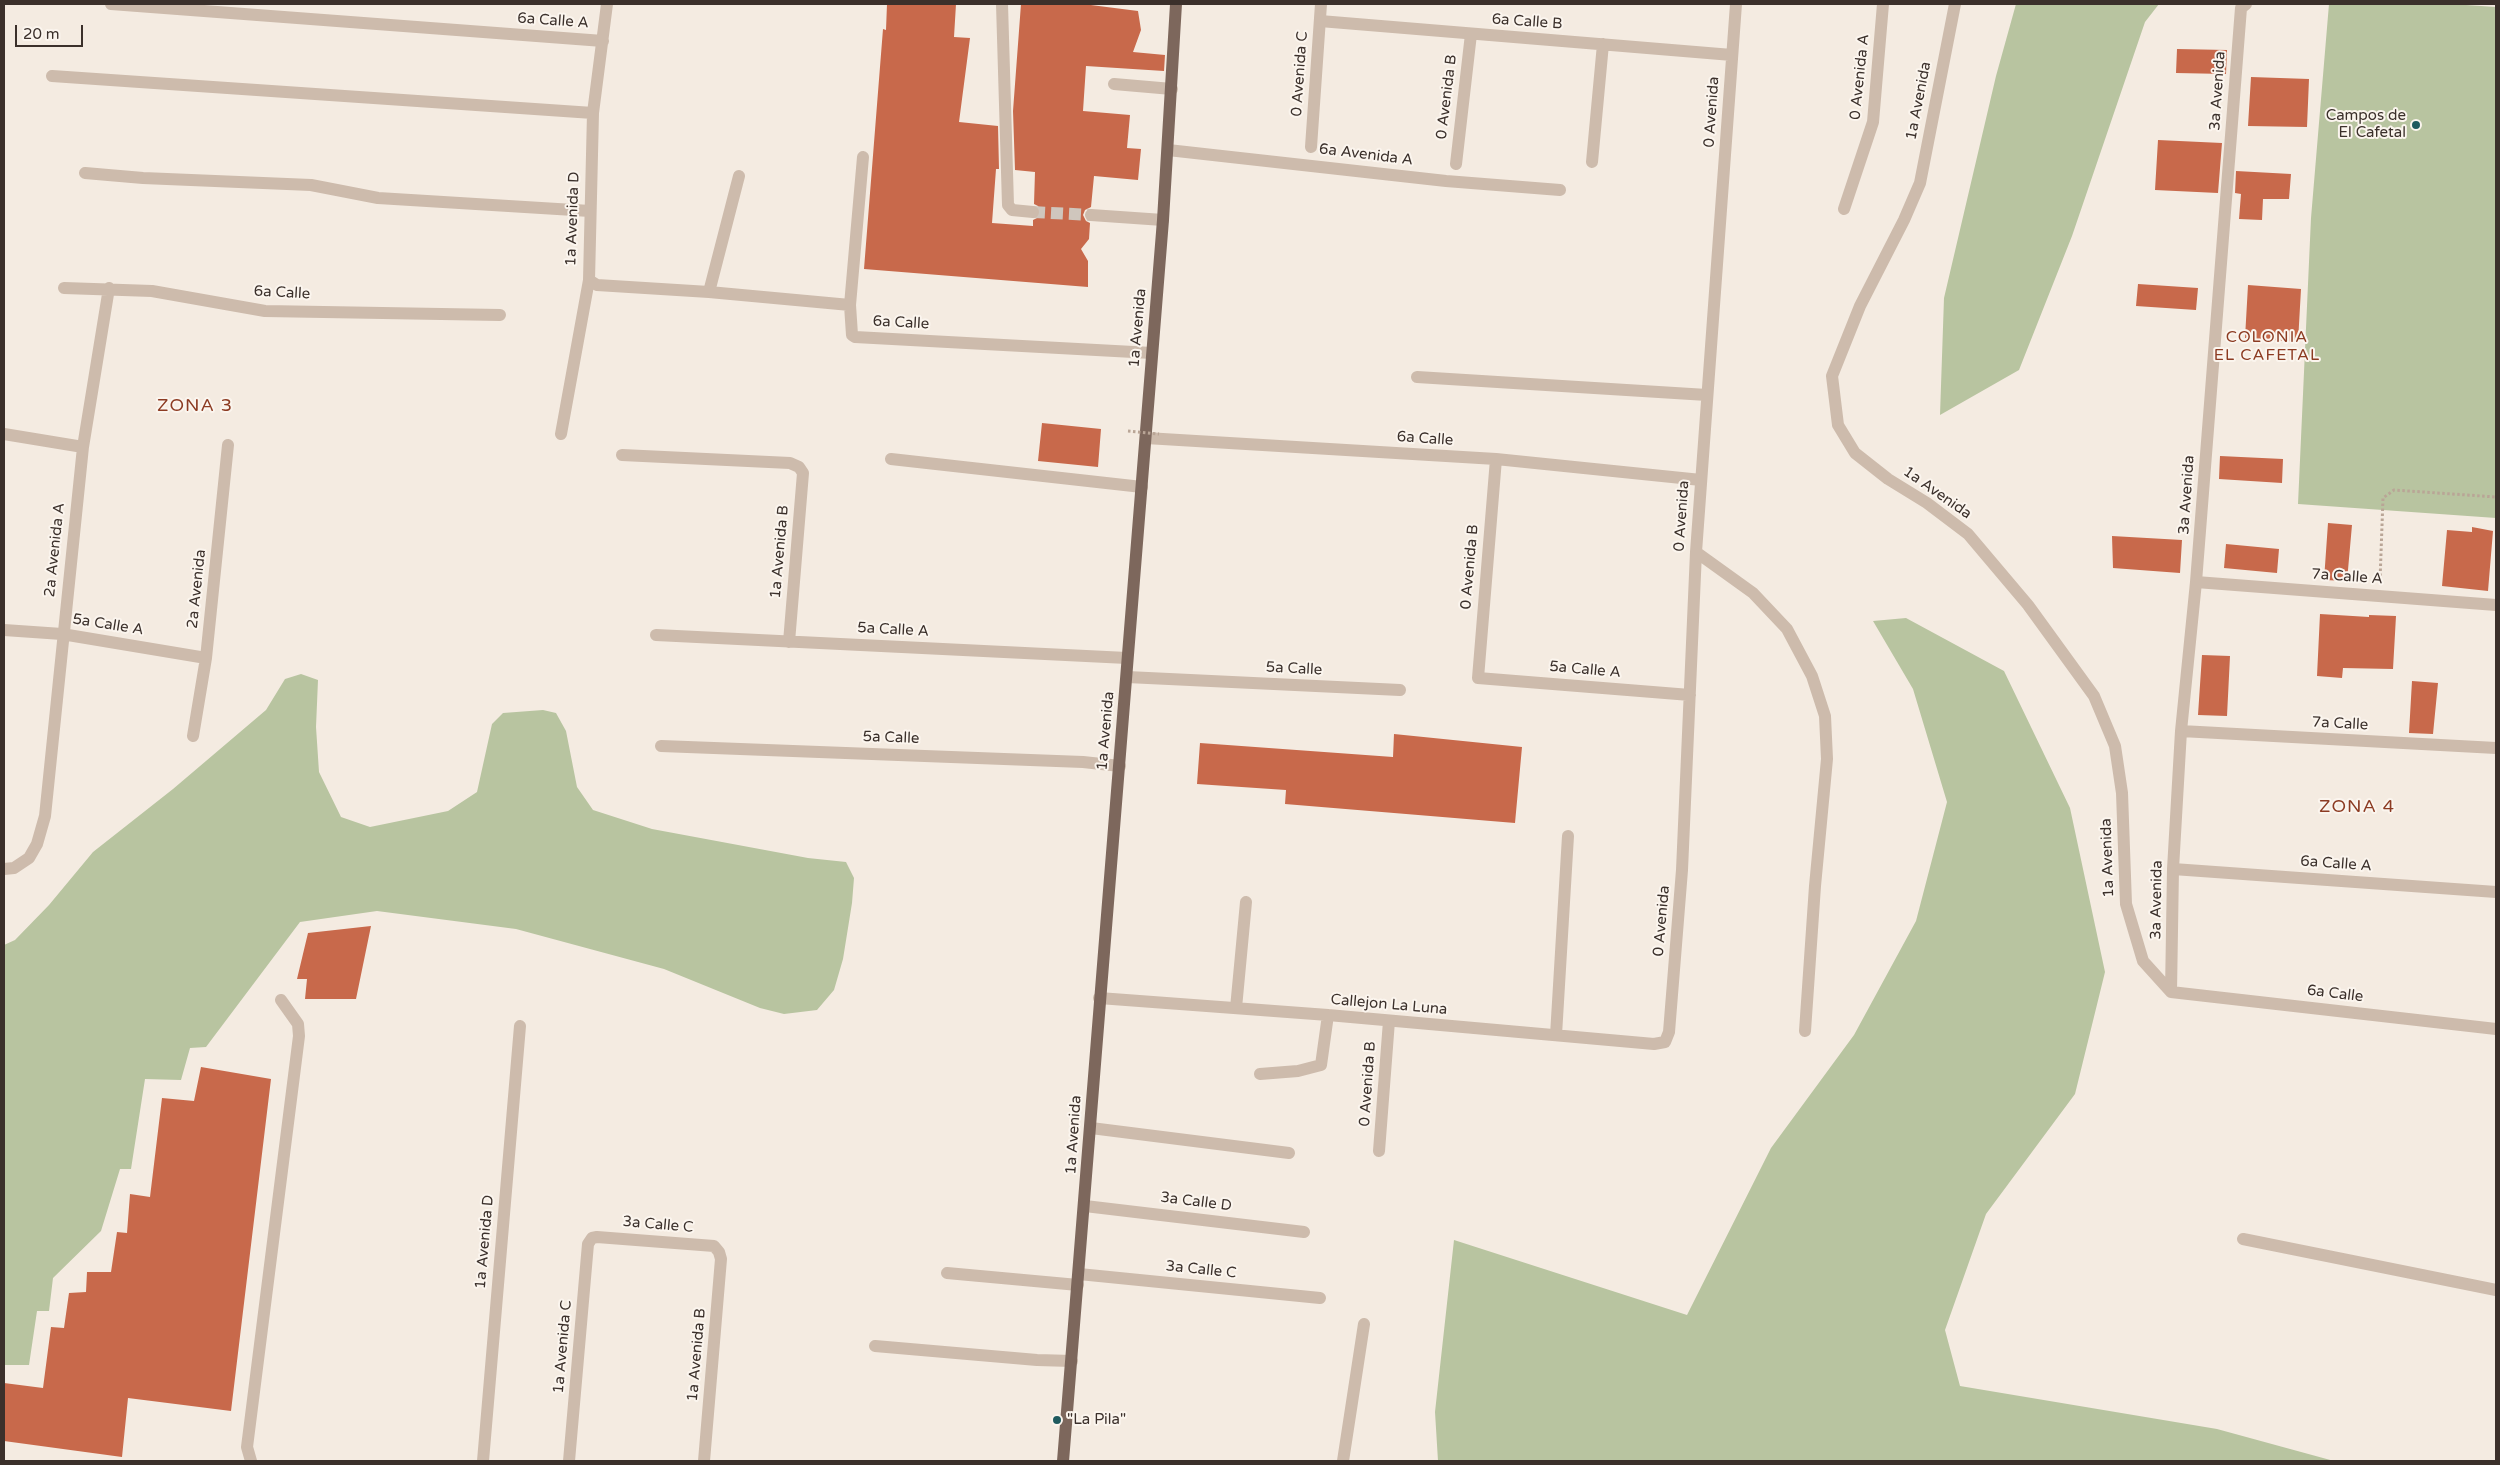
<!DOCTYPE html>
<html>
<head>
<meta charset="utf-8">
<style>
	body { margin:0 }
	#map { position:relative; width:2500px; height:1465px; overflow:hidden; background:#f4ebe1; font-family:"Varela Round",sans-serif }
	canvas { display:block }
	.frame { position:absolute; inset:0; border:5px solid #3b302b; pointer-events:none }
	.scale { position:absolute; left:15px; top:25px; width:68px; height:22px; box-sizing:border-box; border:2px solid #3b302b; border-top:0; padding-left:6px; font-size:15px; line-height:18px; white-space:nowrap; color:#3b302b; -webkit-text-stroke:4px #fbf5ee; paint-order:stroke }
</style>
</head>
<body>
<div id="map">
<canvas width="2500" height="1465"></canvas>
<div class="frame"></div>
<div class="scale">20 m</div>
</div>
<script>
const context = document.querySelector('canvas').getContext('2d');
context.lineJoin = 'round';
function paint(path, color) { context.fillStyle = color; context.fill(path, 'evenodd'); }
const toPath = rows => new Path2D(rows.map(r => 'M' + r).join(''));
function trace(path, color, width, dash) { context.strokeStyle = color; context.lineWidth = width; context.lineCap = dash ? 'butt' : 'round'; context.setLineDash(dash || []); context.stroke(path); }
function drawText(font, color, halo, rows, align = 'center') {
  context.font = font + ' "Varela Round",sans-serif'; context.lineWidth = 4; context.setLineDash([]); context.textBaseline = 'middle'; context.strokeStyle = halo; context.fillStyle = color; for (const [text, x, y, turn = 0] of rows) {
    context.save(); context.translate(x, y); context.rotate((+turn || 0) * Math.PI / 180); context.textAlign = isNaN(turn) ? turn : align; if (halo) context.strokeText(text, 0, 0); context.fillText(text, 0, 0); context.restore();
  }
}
paint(toPath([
	[2016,4,2159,4,2145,22,2072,236,2019,370,1940,415,1944,298,1996,76],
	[2329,4,2451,4,2496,7,2496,518,2298,504,2311,218],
	[1906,618,2004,671,2070,808,2105,972,2075,1094,1986,1214,1945,1330,1960,1386,2217,1429,2334,1461,1438,1461,1435,1412,1454,1240,1687,1315,1771,1148,1854,1035,1916,921,1947,802,1913,689,1873,621],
	[301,674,318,680,316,727,319,772,341,817,370,827,448,811,477,792,492,724,503,713,543,710,556,713,566,731,577,787,593,810,652,829,808,858,846,862,854,878,852,903,843,959,834,990,817,1010,784,1014,760,1008,664,969,516,929,377,911,300,922,206,1047,190,1048,181,1080,145,1079,131,1169,120,1169,101,1231,53,1278,49,1311,37,1311,29,1365,4,1365,4,945,15,940,49,905,93,852,173,789,266,710,285,679]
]), '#b8c4a0');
paint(toPath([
	[887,4,956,4,954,37,970,38,959,122,998,126,999,169,996,169,992,223,1033,226,1033,220,1039,217,1041,212,1038,206,1034,204,1035,172,1015,170,1013,111,1021,4,1083,4,1138,11,1141,30,1133,52,1165,55,1164,71,1086,66,1083,111,1130,115,1127,148,1141,149,1138,180,1094,176,1091,207,1085,210,1083,215,1086,221,1090,223,1089,239,1081,249,1088,261,1088,287,864,269,883,29,886,30],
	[2177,49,2227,50,2226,74,2176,73],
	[2251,77,2309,79,2307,127,2248,126],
	[2158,140,2222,143,2218,193,2155,190],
	[2236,171,2291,174,2289,199,2263,199,2262,220,2239,219,2241,194,2235,193],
	[2138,284,2198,288,2196,310,2136,306],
	[2248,285,2301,289,2298,342,2245,338],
	[1042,423,1101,429,1098,467,1038,461],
	[2220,456,2283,459,2282,483,2219,479],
	[2328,523,2352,525,2347,581,2324,580],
	[2472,527,2493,531,2488,591,2442,586,2447,530,2472,532],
	[2112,536,2182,540,2180,573,2113,568],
	[2226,544,2279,549,2277,573,2224,568],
	[2320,614,2369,617,2369,615,2396,616,2393,669,2343,668,2342,678,2317,676],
	[2202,655,2230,656,2227,716,2198,715],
	[2412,681,2438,683,2433,734,2409,733],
	[1394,734,1522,747,1515,823,1285,804,1286,790,1197,784,1200,743,1393,757],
	[371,926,356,999,305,999,307,979,297,979,308,933],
	[201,1067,271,1079,231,1411,128,1398,122,1457,4,1441,4,1383,43,1388,51,1327,64,1328,69,1293,86,1292,87,1272,111,1272,117,1232,127,1233,130,1194,150,1197,162,1098,194,1101]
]), '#c8694b');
trace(toPath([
	[1033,212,1091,215]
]), '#cfc6bd', 12, [12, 6]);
trace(toPath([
	[2380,581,2383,498,2394,490,2496,497]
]), '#b9a596', 3, [2.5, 2.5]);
trace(toPath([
	[111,4,603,41],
	[1002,4,1008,205,1012,210,1033,212],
	[1955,4,1920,183,1904,220,1860,306,1832,376,1838,425,1855,453,1888,479,1927,503,1968,534,2028,605,2094,696,2115,746,2122,793,2126,904,2143,961,2171,992],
	[1320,21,1732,55],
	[52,76,593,113],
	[1114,84,1172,89],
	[1311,147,1321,4],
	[1168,150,1446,181,1560,190],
	[863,157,850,305,852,335,855,337,1152,353],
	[1592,162,1603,44],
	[1456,164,1471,34],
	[85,173,143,178,311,185,378,198,590,211],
	[1844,209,1873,122,1883,4],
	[1091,215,1163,220],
	[589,280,597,285,709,292,850,305],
	[64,288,152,291,265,311,500,315],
	[709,292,739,176],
	[1417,377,1707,395],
	[4,434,83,447],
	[561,434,589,280,593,113,607,4],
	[1146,438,1496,459,1701,480],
	[622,455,790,463,799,467,803,473,789,642],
	[891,459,1142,487],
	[1496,459,1478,678,1690,695],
	[1696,552,1753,593,1787,629,1812,676,1825,716,1827,759,1815,886,1805,1031],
	[2196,582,2496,605],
	[4,630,62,634,206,658],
	[656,635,1127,658],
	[1127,677,1400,690],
	[2181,731,2496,748],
	[193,736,206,658,228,445],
	[661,746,1083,762,1120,766],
	[4,869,14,868,29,858,37,844,45,816,83,447,109,288],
	[2173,869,2496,892],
	[2171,992,2173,869,2181,731,2196,582,2241,8,2246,4],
	[2171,992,2496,1029],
	[1099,998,1328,1015,1654,1044,1665,1042,1669,1032,1682,870,1696,552,1736,4],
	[1236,1008,1246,902],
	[1556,1035,1568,836],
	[1260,1074,1298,1071,1321,1065,1328,1015],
	[1091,1128,1289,1153],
	[1379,1151,1389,1021],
	[1085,1206,1304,1232],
	[2243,1239,2496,1290],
	[947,1273,1078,1285],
	[1079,1274,1320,1298],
	[875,1346,1037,1360,1072,1361],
	[251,1461,247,1447,299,1036,298,1024,281,1000],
	[483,1461,520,1026],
	[569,1461,588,1244,592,1238,597,1237,714,1246,719,1252,721,1259,704,1461],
	[1343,1461,1364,1324]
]), '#cdbbac', 12);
trace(toPath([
	[1063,1461,1163,220,1176,4]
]), '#7d675c', 12);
trace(toPath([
	[1128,431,1159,434]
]), '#b9a596', 3, [2.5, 2.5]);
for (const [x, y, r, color] of [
	[2416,125,5,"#1f5a5e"],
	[1057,1420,5,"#1f5a5e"]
]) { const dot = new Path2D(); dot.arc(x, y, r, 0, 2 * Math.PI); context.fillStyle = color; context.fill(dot); trace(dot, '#fbf5ee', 2); }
drawText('15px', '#3b302b', '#fbf5ee', [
	["6a Calle A",553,21,4],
	["6a Calle B",1527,22,4],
	["0 Avenida C",1300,74,-86],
	["0 Avenida A",1860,77,-84],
	["3a Avenida",2218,91,-86],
	["0 Avenida B",1447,97,-83],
	["1a Avenida",1919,101,-79],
	["0 Avenida",1712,112,-86],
	["6a Avenida A",1366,155,7],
	["1a Avenida D",573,219,-88],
	["6a Calle",282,293,3],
	["6a Calle",901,323,3],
	["1a Avenida",1138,328,-85],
	["6a Calle",1425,439,4],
	["1a Avenida",1937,493,35],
	["3a Avenida",2187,495,-86],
	["0 Avenida",1682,516,-86],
	["2a Avenida A",55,550,-84],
	["1a Avenida B",780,552,-85],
	["0 Avenida B",1470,567,-85],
	["7a Calle A",2347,577,4],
	["2a Avenida",197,589,-84],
	["5a Calle A",108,625,9],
	["5a Calle A",893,630,3],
	["5a Calle",1294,669,3],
	["5a Calle A",1585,670,5],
	["7a Calle",2340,724,3],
	["1a Avenida",1106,731,-85],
	["5a Calle",891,738,2],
	["1a Avenida",2108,858,-92],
	["6a Calle A",2336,864,4],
	["3a Avenida",2157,900,-89],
	["0 Avenida",1662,921,-85],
	["6a Calle",2335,994,7],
	["Callejon La Luna",1389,1005,5],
	["0 Avenida B",1368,1084,-86],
	["1a Avenida",1074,1135,-86],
	["3a Calle D",1196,1202,7],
	["3a Calle C",658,1225,5],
	["1a Avenida D",485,1242,-85],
	["3a Calle C",1201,1270,6],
	["1a Avenida C",563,1347,-85],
	["1a Avenida B",697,1355,-85]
]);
drawText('15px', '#3b302b', '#fbf5ee', [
	["Campos de",2406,116],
	["El Cafetal",2406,133],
	["\"La Pila\"",1067,1420,"left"]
], 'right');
context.letterSpacing = '1px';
drawText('16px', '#8c3b22', '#fbf5ee', [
	["COLONIA",2267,338],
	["EL CAFETAL",2267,356]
]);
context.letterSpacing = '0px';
context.letterSpacing = '1px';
drawText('18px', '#8c3b22', '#fbf5ee', [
	["ZONA 3",195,406],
	["ZONA 4",2357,807]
]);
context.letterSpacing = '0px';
</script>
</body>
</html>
